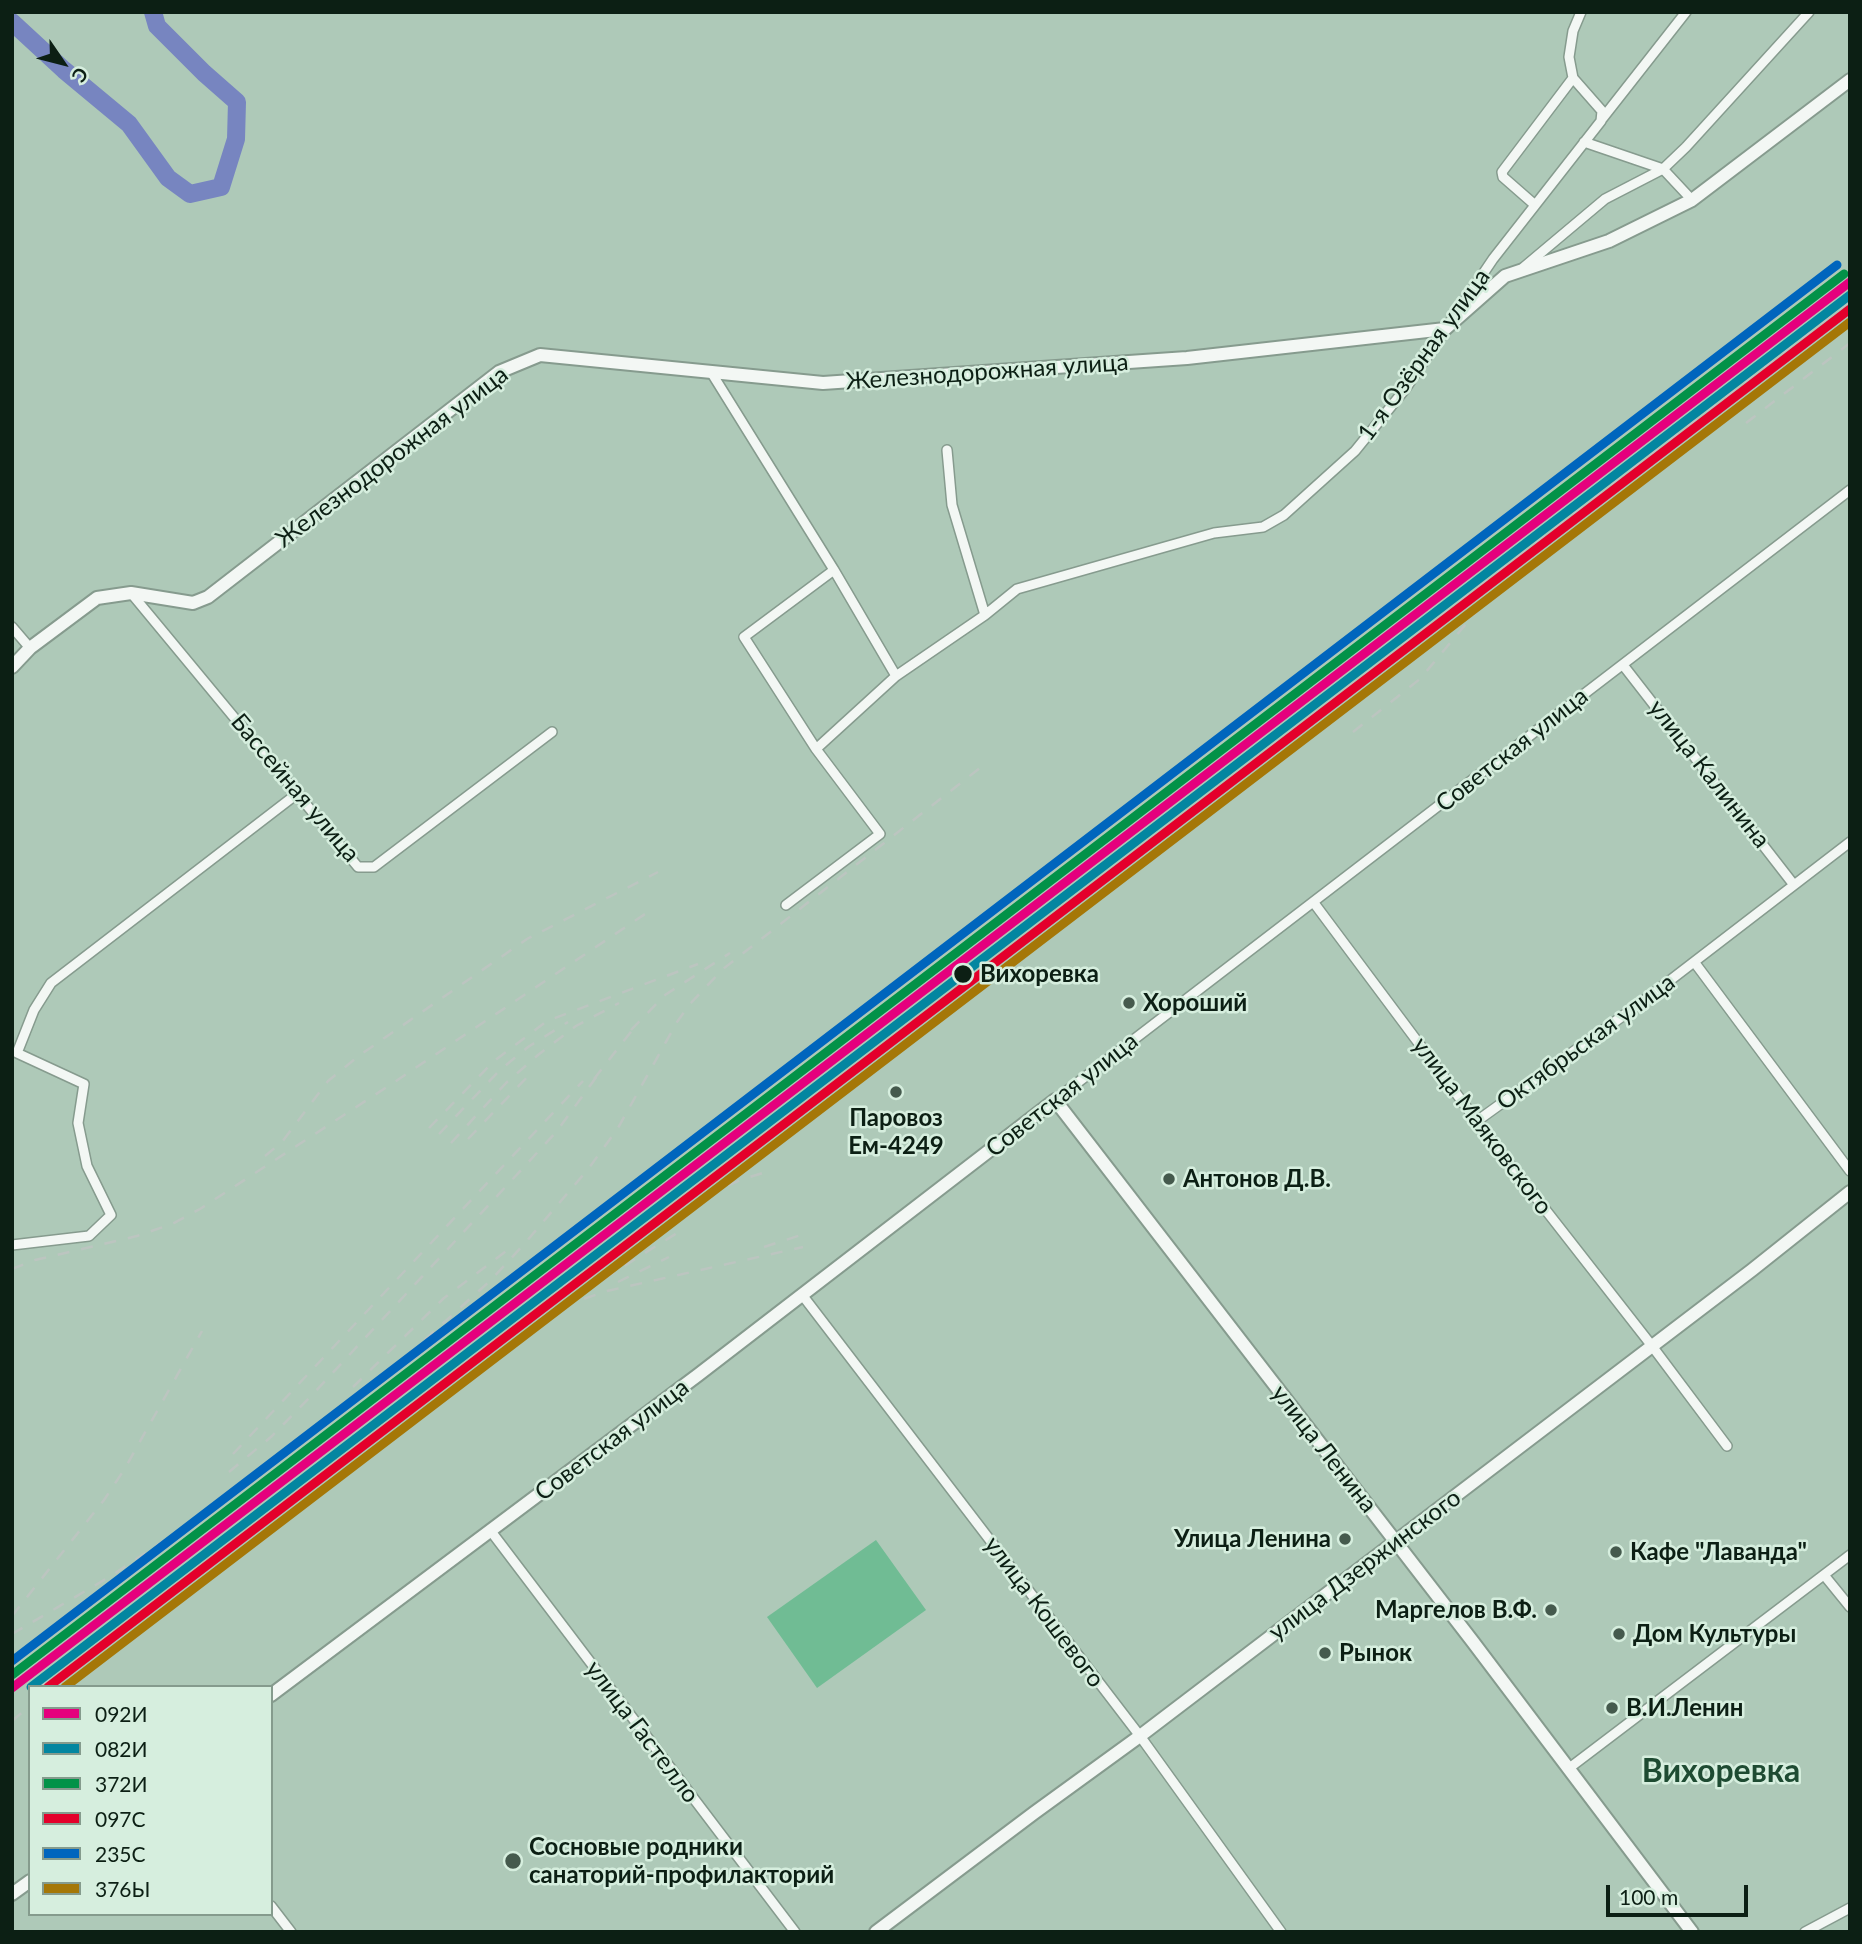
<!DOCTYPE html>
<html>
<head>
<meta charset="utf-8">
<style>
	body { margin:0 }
	#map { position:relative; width:1862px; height:1944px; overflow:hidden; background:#aec9b8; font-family:Lato,sans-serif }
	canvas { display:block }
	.frame { position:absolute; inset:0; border:14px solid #0c1f14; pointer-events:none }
	.legend { position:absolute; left:28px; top:1685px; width:245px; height:231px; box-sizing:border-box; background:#d6eede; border:2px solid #859b8d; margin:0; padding:9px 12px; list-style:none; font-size:21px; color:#0c1f14 }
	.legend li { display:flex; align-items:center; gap:14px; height:35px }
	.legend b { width:35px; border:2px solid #859b8d }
	.north { position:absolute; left:28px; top:28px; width:70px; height:70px; -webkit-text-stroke:5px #d6eede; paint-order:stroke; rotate:125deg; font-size:19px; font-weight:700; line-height:28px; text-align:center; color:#0c1f14 }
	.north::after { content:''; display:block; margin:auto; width:24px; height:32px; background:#0c1f14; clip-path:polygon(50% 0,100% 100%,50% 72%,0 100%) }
	.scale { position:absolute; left:1606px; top:1885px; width:142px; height:32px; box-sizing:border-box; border:4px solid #0c1f14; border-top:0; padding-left:9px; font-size:21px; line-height:24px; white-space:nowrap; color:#0c1f14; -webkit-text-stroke:5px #d6eede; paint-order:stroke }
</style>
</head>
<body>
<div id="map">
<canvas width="1862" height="1944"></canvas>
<div class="frame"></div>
<ul class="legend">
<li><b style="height:9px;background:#e5007d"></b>092И</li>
<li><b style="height:9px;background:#0386a0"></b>082И</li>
<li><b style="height:9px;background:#029248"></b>372И</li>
<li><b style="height:9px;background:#e4002b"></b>097С</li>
<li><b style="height:9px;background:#0065bd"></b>235С</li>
<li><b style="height:9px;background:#a57707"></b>376Ы</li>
</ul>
<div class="north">С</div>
<div class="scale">100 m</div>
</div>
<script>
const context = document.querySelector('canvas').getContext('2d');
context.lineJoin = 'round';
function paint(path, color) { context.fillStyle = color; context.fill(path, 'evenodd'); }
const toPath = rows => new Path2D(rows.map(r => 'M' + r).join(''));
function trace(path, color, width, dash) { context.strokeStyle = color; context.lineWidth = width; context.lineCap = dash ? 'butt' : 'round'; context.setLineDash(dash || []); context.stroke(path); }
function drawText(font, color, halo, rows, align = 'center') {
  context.font = font + ' Lato,sans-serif'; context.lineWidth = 5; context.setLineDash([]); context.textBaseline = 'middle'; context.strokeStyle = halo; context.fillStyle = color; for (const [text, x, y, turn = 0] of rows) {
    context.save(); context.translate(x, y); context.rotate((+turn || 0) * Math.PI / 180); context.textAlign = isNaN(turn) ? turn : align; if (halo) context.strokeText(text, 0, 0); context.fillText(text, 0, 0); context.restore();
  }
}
paint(toPath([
	[876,1540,926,1610,817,1688,767,1617]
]), '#70bc94');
trace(toPath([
	[12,22,64,70,129,124,168,178,190,194,221,187,236,139,237,102,204,73,157,26,153,12]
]), '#7785c0', 18);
const street = toPath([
	[1602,119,1686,12],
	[1584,142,1663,169,1692,200],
	[1535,205,1503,177,1502,172,1573,78],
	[1524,267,1605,199,1663,169,1686,147,1809,12],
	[711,372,834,570,896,676],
	[947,450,952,505,985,615],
	[131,593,358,867,374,867,552,732],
	[12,627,30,648],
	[1623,665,1794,885],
	[816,749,896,676,985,615,1017,589,1214,533,1263,527,1284,515,1355,451,1406,388,1493,259,1601,121,1602,111,1573,78,1569,57,1573,31,1581,12],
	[1314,903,1491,1140,1652,1346,1727,1446],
	[786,905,880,834,816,749,744,637,834,570],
	[1695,963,1850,1171],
	[1055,1100,1850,490],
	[1477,1121,1638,1005,1850,842],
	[12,1245,89,1236,111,1215,87,1166,78,1123,84,1084,17,1053,34,1010,51,983,298,793],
	[803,1296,1140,1736,1281,1932],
	[490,1530,795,1932],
	[1824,1575,1850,1607],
	[1568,1769,1850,1555],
	[271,1906,291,1932],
	[1805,1932,1850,1908]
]);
const secondary = toPath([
	[12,667,30,648,97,598,131,593,193,603,208,597,499,372,540,355,823,383,1187,358,1445,329,1505,276,1609,241,1692,200,1850,80],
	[271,1695,698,1375,1055,1100,1473,1642,1692,1932],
	[12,1894,30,1881],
	[876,1932,1034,1813,1140,1736,1752,1270,1850,1192]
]);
trace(street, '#869b8e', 12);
trace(secondary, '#869b8e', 16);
trace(street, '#f3f7f4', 9);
trace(secondary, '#f3f7f4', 12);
trace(toPath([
	[1746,423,1850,343],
	[1353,732,1420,679,1486,600,1518,569],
	[631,1030,665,995,730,953],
	[594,1079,637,1024],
	[429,1128,494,1061,547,1021,698,964],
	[439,1134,500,1070,528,1047,568,1022],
	[468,1139,531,1073],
	[451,1143,506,1083,538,1055,576,1026,619,1003],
	[265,1156,282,1142,328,1081,360,1055,527,939,658,872],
	[686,1208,706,1195,743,1179,766,1172],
	[764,1247,801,1235],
	[12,1269,35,1260,137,1236,172,1224,200,1209,393,1083,651,910],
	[618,1282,669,1257],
	[584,1291,677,1233],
	[519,1329,563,1306,607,1291,803,1247],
	[482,1338,614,1253,1850,301],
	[353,1387,444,1298,513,1246],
	[233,1454,583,1081],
	[229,1472,272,1436,313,1394,524,1167,557,1131,600,1072],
	[198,1517,399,1363,491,1280,526,1242,589,1168,618,1128,677,1022,690,1004,723,969,985,764],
	[12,1616,104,1500,124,1470,202,1331],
	[12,1634,111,1576,205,1513],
	[40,1687,61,1670],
	[54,1687,425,1402,524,1322],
	[12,1721,30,1706]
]), '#bcc5c0', 2.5, [12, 12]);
trace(toPath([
	[12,1688,1850,282]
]), '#e5007d', 9);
trace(toPath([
	[31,1687,1850,295]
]), '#0386a0', 9);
trace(toPath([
	[12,1675,1844,274]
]), '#029248', 9);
trace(toPath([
	[48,1687,1850,309]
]), '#e4002b', 9);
trace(toPath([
	[12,1661,1837,265]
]), '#0065bd', 9);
trace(toPath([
	[65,1687,1850,322]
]), '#a57707', 9);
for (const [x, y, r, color] of [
	[963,974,10,"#0c1f14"],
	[1129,1003,7,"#455a4d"],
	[896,1092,7,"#455a4d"],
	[1169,1179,7,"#455a4d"],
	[1345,1539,7,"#455a4d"],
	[1616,1552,7,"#455a4d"],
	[1551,1610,7,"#455a4d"],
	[1619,1634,7,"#455a4d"],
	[1325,1653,7,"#455a4d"],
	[1612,1708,7,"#455a4d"],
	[513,1861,9,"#455a4d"]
]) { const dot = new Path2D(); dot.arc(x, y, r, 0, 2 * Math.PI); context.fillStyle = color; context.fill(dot); trace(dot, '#d6eede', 2.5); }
drawText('24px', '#0c1f14', '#d6eede', [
	["1-я Озёрная улица",1424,355,-54],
	["Железнодорожная улица",987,372,-4],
	["Железнодорожная улица",392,457,-37],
	["Советская улица",1512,750,-38],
	["улица Калинина",1709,774,52],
	["Бассейная улица",295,788,50],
	["Октябрьская улица",1586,1042,-36],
	["Советская улица",1062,1095,-38],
	["улица Маяковского",1482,1126,53],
	["Советская улица",612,1440,-37],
	["улица Ленина",1324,1449,52],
	["улица Дзержинского",1365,1565,-37],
	["улица Кошевого",1044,1612,53],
	["улица Гастелло",642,1732,53]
]);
drawText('bold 24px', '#0c1f14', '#d6eede', [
	["Вихоревка",980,974]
], 'left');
drawText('bold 24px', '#0c1f14', '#d6eede', [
	["Хороший",1143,1003],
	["Паровоз",896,1118,"center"],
	["Ем-4249",896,1146,"center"],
	["Антонов Д.В.",1183,1179],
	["Улица Ленина",1331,1539,"right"],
	["Кафе \"Лаванда\"",1630,1552],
	["Маргелов В.Ф.",1537,1610,"right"],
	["Дом Культуры",1633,1634],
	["Рынок",1339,1653],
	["В.И.Ленин",1626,1708],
	["Сосновые родники",529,1847],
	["санаторий-профилакторий",529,1875]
], 'left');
drawText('bold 32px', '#1e4b32', '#d6eede', [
	["Вихоревка",1721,1772]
]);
</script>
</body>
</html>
